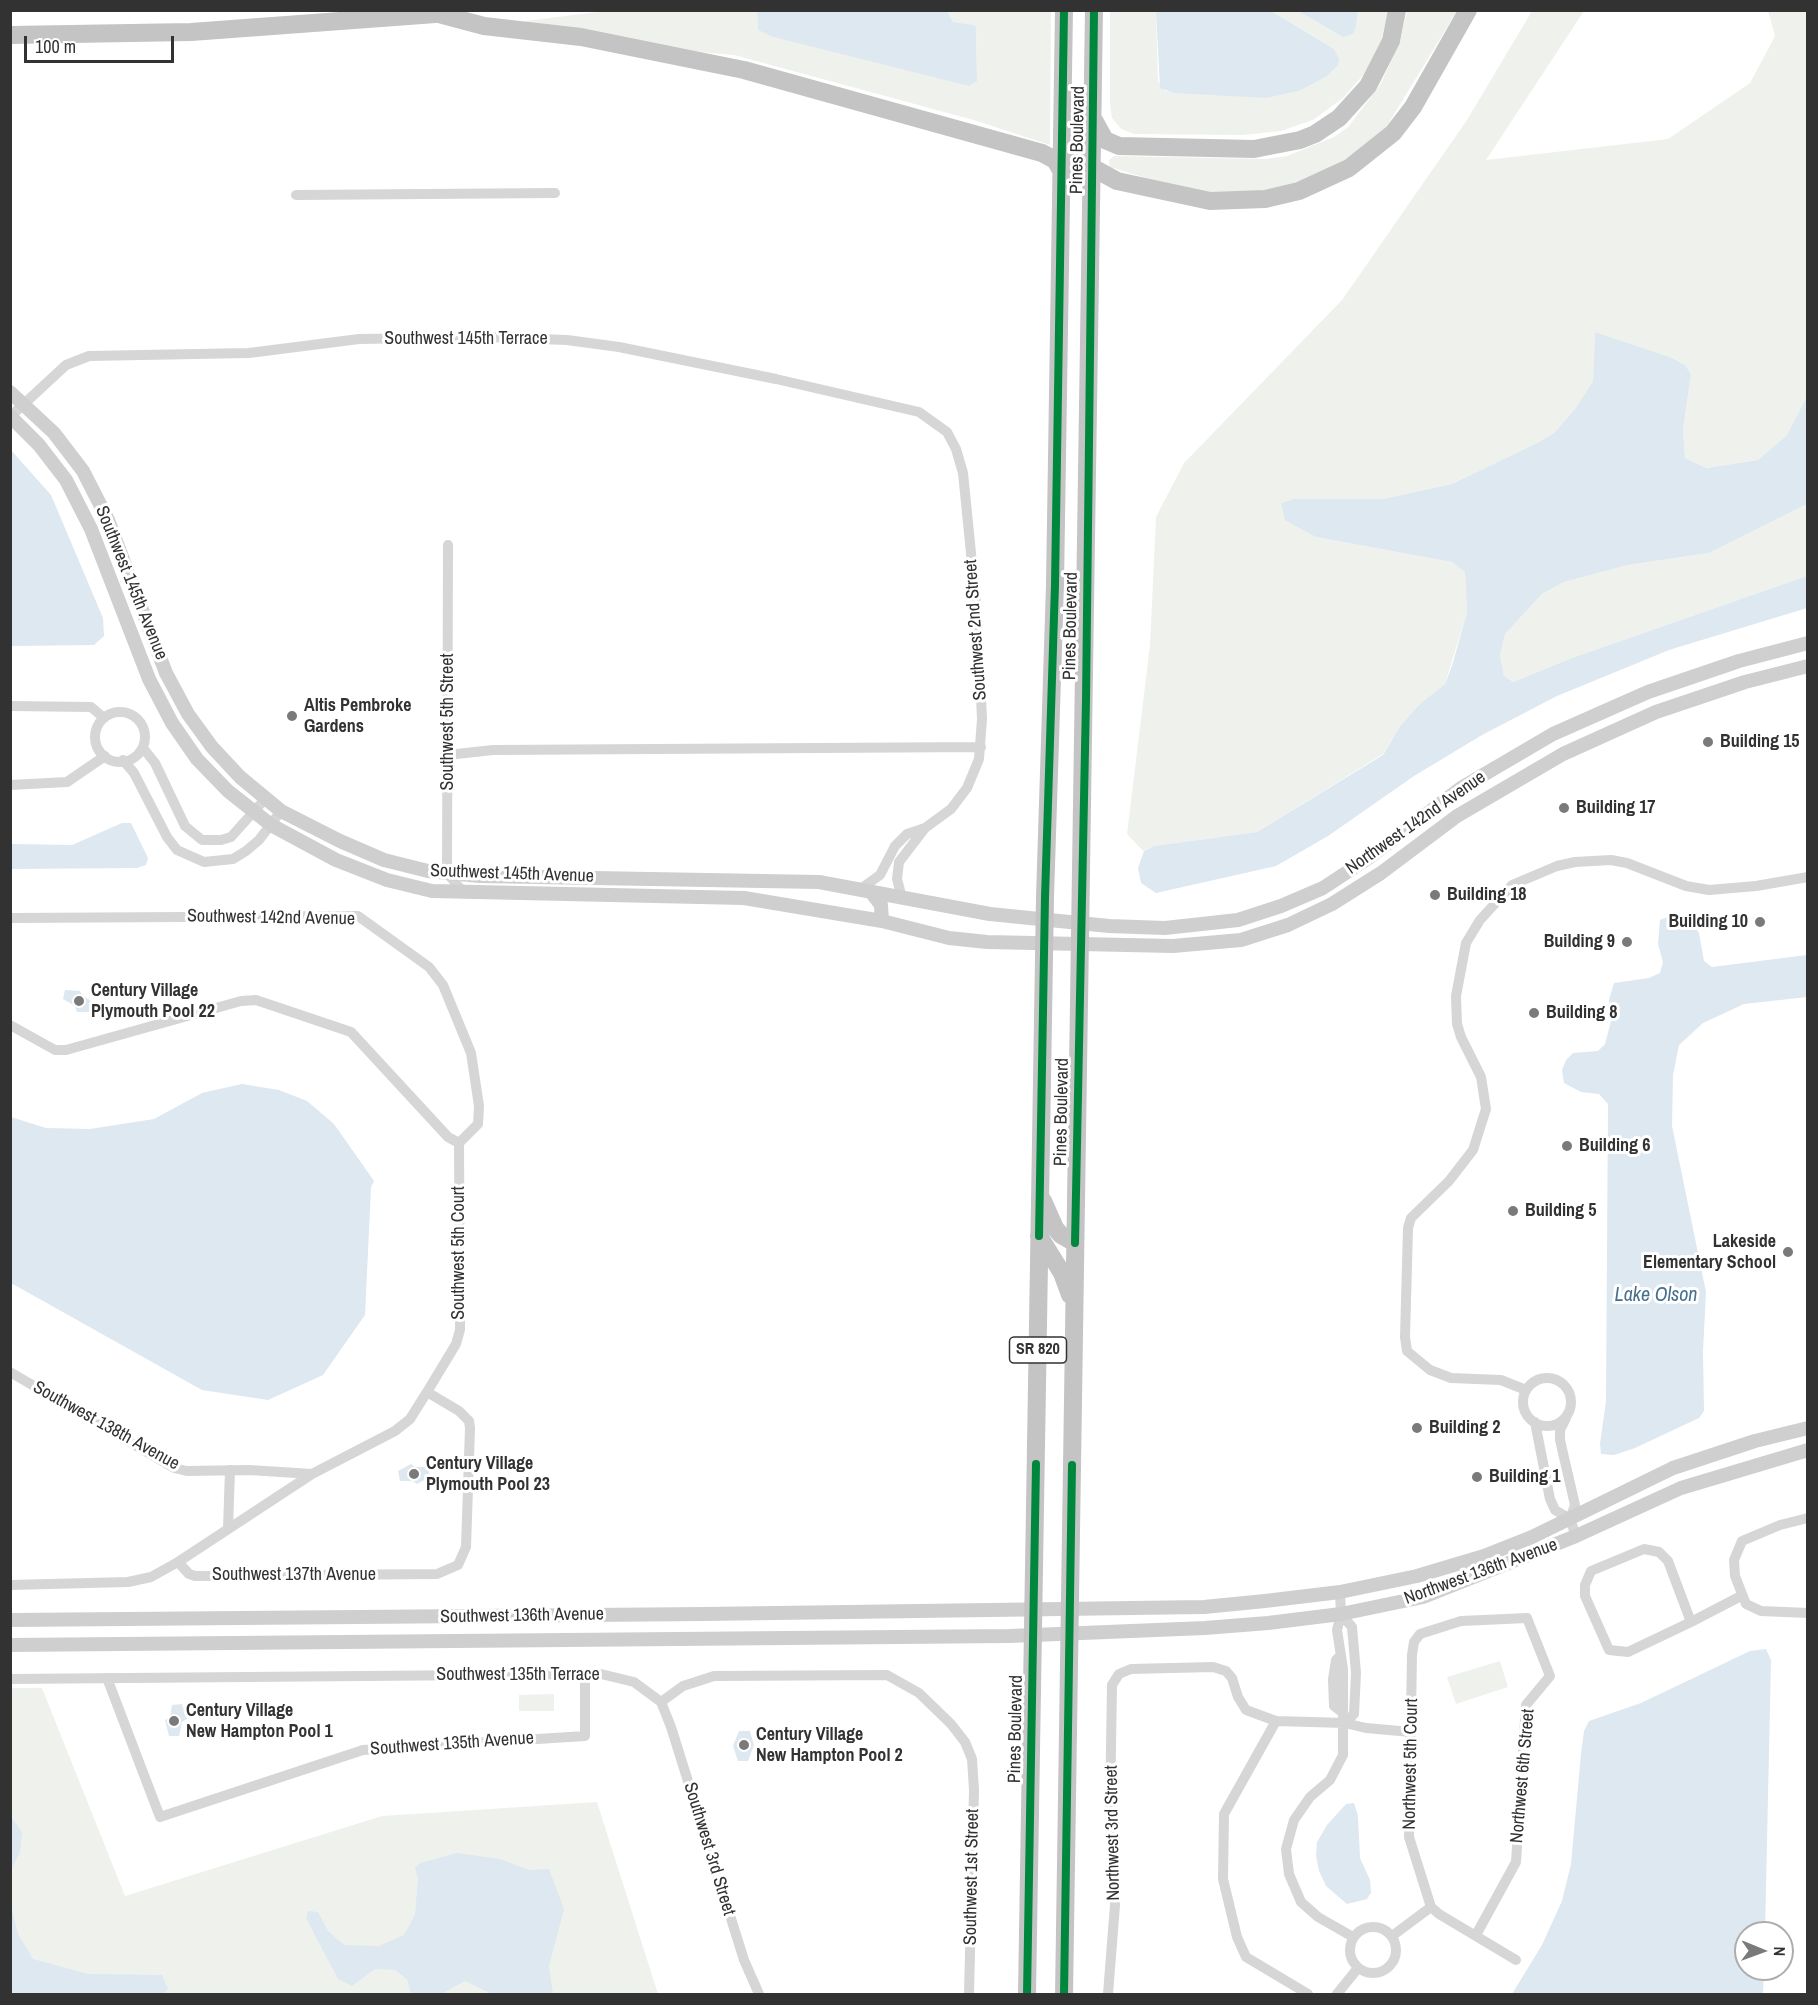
<!DOCTYPE html>
<html>
<head>
<meta charset="utf-8">
<style>
	body { margin:0 }
	#map { position:relative; width:1818px; height:2005px; overflow:hidden; background:#fff; font-family:"Archivo Narrow",sans-serif }
	canvas { display:block }
	.frame { position:absolute; inset:0; border:12px solid #323232; pointer-events:none }
	.north { position:absolute; left:1734px; top:1921px; width:60px; height:60px; box-sizing:border-box; background:#fff; border:2px solid #adadad; border-radius:50%; rotate:91deg; font-size:16px; font-weight:700; line-height:24px; text-align:center; color:#323232 }
	.north::after { content:''; display:block; margin:auto; width:21px; height:27px; background:#7a7a7a; clip-path:polygon(50% 0,100% 100%,50% 72%,0 100%) }
	.scale { position:absolute; left:24px; top:36px; width:150px; height:27px; box-sizing:border-box; border:3px solid #323232; border-top:0; padding-left:8px; font-size:18px; line-height:21px; white-space:nowrap; color:#323232; -webkit-text-stroke:4px #fff; paint-order:stroke }
</style>
</head>
<body>
<div id="map">
<canvas width="1818" height="2005"></canvas>
<div class="frame"></div>
<div class="north">N</div>
<div class="scale">100 m</div>
</div>
<script>
const context = document.querySelector('canvas').getContext('2d');
context.lineJoin = 'round';
function paint(path, color) { context.fillStyle = color; context.fill(path, 'evenodd'); }
const toPath = rows => new Path2D(rows.map(r => 'M' + r).join(''));
function trace(path, color, width, dash) { context.strokeStyle = color; context.lineWidth = width; context.lineCap = dash ? 'butt' : 'round'; context.setLineDash(dash || []); context.stroke(path); }
function drawText(font, color, halo, rows, align = 'center') {
  context.font = font + ' "Archivo Narrow",sans-serif'; context.lineWidth = 6; context.setLineDash([]); context.textBaseline = 'middle'; context.strokeStyle = halo; context.fillStyle = color; for (const [text, x, y, turn = 0] of rows) {
    context.save(); context.translate(x, y); context.rotate((+turn || 0) * Math.PI / 180); context.textAlign = isNaN(turn) ? turn : align; if (halo) context.strokeText(text, 0, 0); context.fillText(text, 0, 0); context.restore();
  }
}
paint(toPath([
	[606,11,757,11,758,30,770,36,977,75,976,27,974,25,953,22,947,11,1051,11,1050,145,977,121,734,55,701,52,525,24,525,21],
	[1110,11,1156,11,1158,81,1165,91,1267,98,1299,91,1326,77,1337,65,1334,49,1271,11,1298,11,1343,37,1356,27,1358,11,1388,11,1381,42,1364,74,1343,98,1313,120,1298,125,1281,131,1243,135,1134,134,1121,129,1112,118,1110,104],
	[1407,11,1457,11,1382,134,1320,177,1249,195,1186,190,1110,167,1109,160,1114,156,1266,159,1287,156,1334,137,1348,127,1380,85,1400,42],
	[1532,11,1584,11,1486,160,1668,139,1750,83,1775,36,1768,11,1807,11,1808,397,1787,435,1758,460,1706,468,1685,458,1683,430,1691,374,1685,365,1670,357,1595,332,1593,381,1575,409,1554,433,1539,442,1452,484,1383,499,1294,499,1316,537,1452,562,1465,572,1467,612,1445,684,1420,704,1400,726,1383,754,1257,832,1154,846,1143,851,1127,834,1150,645,1156,517,1184,463,1342,300,1467,120],
	[1807,504,1807,576,1572,658,1513,682,1504,676,1500,655,1505,634,1542,594,1564,582,1628,565,1709,553],
	[1500,1661,1508,1687,1456,1704,1447,1677],
	[10,1688,42,1688,125,1896,382,1816,597,1802,658,1994,11,1994],
	[554,1694,554,1711,519,1711,519,1695]
]), '#eff2ec');
paint(toPath([
	[757,10,947,11,953,22,974,25,976,27,977,81,969,86,770,36,758,30],
	[1253,10,1271,11,1334,49,1339,59,1338,65,1326,77,1299,91,1267,98,1174,93,1160,88,1156,11],
	[1298,11,1358,11,1356,27,1353,34,1343,37],
	[1595,332,1670,357,1685,365,1691,374,1683,430,1685,458,1706,468,1758,460,1787,435,1807,397,1807,504,1709,553,1628,565,1564,582,1542,594,1505,634,1500,655,1504,676,1513,682,1572,658,1807,576,1807,608,1669,650,1557,696,1482,735,1414,776,1328,836,1276,866,1156,893,1141,883,1138,868,1144,851,1154,846,1257,832,1383,755,1400,726,1420,704,1445,684,1452,666,1467,612,1465,572,1452,562,1316,537,1285,520,1281,503,1294,499,1383,499,1452,484,1539,442,1554,433,1575,409,1593,381],
	[10,449,51,495,103,618,104,636,94,645,11,646],
	[122,823,131,823,148,858,146,865,137,868,11,869,11,844,72,845],
	[1675,914,1693,923,1699,933,1704,961,1712,967,1807,955,1807,997,1744,1004,1703,1023,1679,1045,1673,1075,1672,1126,1706,1292,1703,1351,1704,1411,1699,1418,1635,1448,1614,1455,1601,1454,1600,1444,1606,1401,1608,1104,1599,1094,1581,1092,1564,1083,1562,1070,1566,1060,1573,1053,1598,1051,1605,1044,1611,1021,1609,1000,1614,983,1649,978,1660,973,1663,962,1658,944,1660,920],
	[65,990,80,991,82,995,94,1003,91,1012,77,1012,75,1006,63,999],
	[242,1084,279,1090,307,1101,334,1124,374,1181,371,1187,365,1315,323,1375,268,1400,202,1390,11,1283,11,1117,46,1128,90,1129,154,1119,202,1093],
	[411,1464,415,1467,428,1467,430,1477,417,1484,413,1481,400,1481,398,1471],
	[1766,1649,1771,1660,1765,1933,1746,1933,1746,1969,1764,1969,1763,1994,1512,1994,1542,1945,1562,1901,1571,1864,1581,1754,1584,1731,1589,1721,1641,1703,1750,1651],
	[182,1704,187,1719,182,1722,179,1736,169,1736,165,1720,170,1718,172,1705],
	[739,1731,750,1731,754,1745,748,1761,738,1761,733,1746],
	[1354,1803,1358,1816,1360,1858,1370,1880,1371,1893,1367,1899,1347,1904,1326,1886,1319,1871,1316,1856,1317,1842,1327,1825,1346,1804],
	[11,1817,22,1832,20,1852,11,1870],
	[457,1853,500,1859,529,1870,549,1869,564,1909,549,1966,553,1994,492,1994,465,1981,441,1994,411,1994,407,1979,395,1970,375,1969,352,1986,338,1979,306,1918,308,1911,318,1912,328,1931,344,1945,379,1946,404,1935,415,1915,418,1879,415,1868,420,1863],
	[11,1907,18,1934,33,1959,88,1974,162,1975,168,1989,163,1994,11,1994]
]), '#dde8f0');
trace(toPath([
	[296,195,555,193],
	[11,416,66,365,89,356,249,353,359,339,488,337,567,340,619,347,776,379,919,412,947,432,956,449,963,473,977,613,982,719,979,759,967,788,951,809,925,828,899,862,897,879,902,898],
	[448,545,447,873,464,893],
	[10,706,91,707,104,718],
	'95 737a25 25 0 1 1 50 0a25 25 0 1 1-50 0Z',
	[143,748,155,763,185,826,202,840,221,840,231,837,266,798],
	[447,755,493,750,981,747],
	[123,760,134,773,167,837,177,850,204,862,233,859,246,851,259,840,281,811],
	[10,785,67,782,105,756],
	[859,890,880,875,895,846,907,834,925,828],
	[10,918,358,916,429,967,443,985,471,1053,479,1106,478,1124,459,1143],
	[10,1025,55,1050,66,1050,241,1001,256,1000,351,1032,448,1137,459,1143],
	[10,1372,174,1468,187,1471,249,1470,312,1474,395,1431,410,1419,427,1392],
	'1523 1402a24 24 0 1 1 48 0a24 24 0 1 1-48 0Z',
	[1526,1390,1501,1380,1451,1378,1430,1370,1407,1351,1405,1337,1408,1228,1411,1218,1449,1181,1473,1150,1486,1109,1481,1077,1461,1037,1457,1024,1456,996,1466,943,1480,920,1512,885,1557,866,1575,862,1611,860,1627,863,1686,886,1709,890,1756,886,1808,877],
	[1566,1418,1560,1430,1560,1440,1575,1505,1570,1519],
	[1535,1422,1550,1499,1555,1510,1570,1519,1576,1536],
	[1808,1518,1780,1525,1742,1541,1734,1560,1735,1576,1746,1604,1761,1611,1808,1613],
	[228,1529,230,1470],
	[178,1562,312,1474],
	[10,1585,128,1582,151,1577,178,1562,189,1574,195,1576,437,1574,458,1565,466,1547,470,1428,469,1421,459,1411,427,1392,456,1344,460,1330,459,1143],
	[1340,1592,1341,1614,1337,1630,1343,1669,1343,1755,1330,1780,1310,1797,1294,1820,1286,1849,1289,1874,1301,1902,1318,1917,1353,1937],
	[1341,1614,1352,1627,1356,1673,1354,1714,1345,1723],
	[1691,1622,1668,1561,1659,1552,1644,1549,1591,1571,1585,1585,1585,1596,1609,1650,1628,1652,1691,1622,1741,1596],
	[1341,1655,1336,1660,1333,1679,1334,1706,1342,1712],
	[107,1678,160,1817,363,1750,585,1736,585,1675],
	[10,1679,601,1674,634,1682,661,1702,683,1686,714,1676,887,1675,919,1693,951,1724,965,1742,972,1759,974,1790,969,1994],
	[661,1702,671,1727,744,1960,759,1994],
	[1276,1721,1224,1814,1223,1879,1237,1937,1246,1957,1308,1994],
	[1431,1907,1439,1914,1516,1960],
	'1350 1950a23 23 0 1 1 46 0a23 23 0 1 1-46 0Z',
	[1392,1936,1431,1907,1409,1837,1412,1655,1414,1642,1420,1634,1461,1621,1527,1618,1550,1676,1526,1705,1516,1862,1476,1935],
	[1108,1994,1115,1905,1110,1810,1112,1685,1119,1674,1131,1669,1213,1667,1226,1671,1232,1678,1238,1697,1246,1710,1276,1721,1345,1723,1366,1728,1411,1732],
	[1337,1994,1358,1968]
]), '#d6d6d6', 10);
trace(toPath([
	[10,392,54,433,83,471,108,520,166,673,188,714,212,747,240,777,281,811,340,841,384,860,428,871,480,876,819,882,990,914,1109,926,1165,928,1238,920,1281,906,1323,888,1370,857,1461,788,1553,734,1648,692,1739,661,1808,643],
	[10,416,39,445,66,480,91,529,149,679,172,723,197,759,228,791,271,825,336,860,387,880,432,891,744,898,882,921,949,938,987,942,1173,946,1241,940,1288,925,1332,904,1381,873,1457,816,1563,754,1656,712,1745,682,1808,666],
	[871,892,881,905,882,921],
	[10,1620,704,1614,1204,1607,1265,1601,1340,1592,1417,1576,1484,1556,1532,1537,1673,1468,1755,1441,1808,1428],
	[10,1645,1009,1636,1205,1628,1268,1623,1341,1614,1423,1597,1576,1536,1681,1488,1808,1450]
]), '#cfcfcf', 14);
trace(toPath([
	[439,14,484,26,581,37,744,70,1042,153,1055,160,1062,172],
	[10,35,191,32,449,13],
	[1094,120,1105,140,1119,146,1254,149,1300,140,1315,134,1339,118,1368,86,1391,41,1397,10],
	[1069,124,1075,146,1086,164,1117,181,1210,201,1265,199,1299,191,1349,168,1393,133,1413,107,1468,10],
	[1043,1201,1055,1228,1061,1235,1075,1243],
	[1039,1236,1062,1273,1070,1295],
	[1027,1994,1045,897,1055,585,1064,10],
	[1064,1994,1094,10]
]), '#c4c4c4', 18);
trace(toPath([
	[1039,1236,1045,897,1055,585,1064,10],
	[1075,1243,1086,700,1094,10],
	[1027,1994,1036,1464],
	[1064,1994,1072,1465]
]), '#00873e', 8);
for (const [x, y, r, color] of [
	[292,716,6,"#7a7a7a"],
	[1708,742,6,"#7a7a7a"],
	[1564,808,6,"#7a7a7a"],
	[1435,895,6,"#7a7a7a"],
	[1760,922,6,"#7a7a7a"],
	[1627,942,6,"#7a7a7a"],
	[79,1001,6,"#7a7a7a"],
	[1534,1013,6,"#7a7a7a"],
	[1567,1146,6,"#7a7a7a"],
	[1513,1211,6,"#7a7a7a"],
	[1788,1252,6,"#7a7a7a"],
	[1417,1428,6,"#7a7a7a"],
	[414,1474,6,"#7a7a7a"],
	[1477,1477,6,"#7a7a7a"],
	[174,1721,6,"#7a7a7a"],
	[744,1745,6,"#7a7a7a"]
]) { const dot = new Path2D(); dot.arc(x, y, r, 0, 2 * Math.PI); context.fillStyle = color; context.fill(dot); trace(dot, '#fff', 2); }
for (const [x, y, w] of [
	[1038,1350,57]
]) { const box = new Path2D(); box.roundRect(x - w / 2, y - 13, w, 26, 4.5); context.fillStyle = '#fff'; context.fill(box); trace(box, '#323232', 1.5); }
drawText('bold 16px', '#323232', null, [
	["SR 820",1038,1350]
]);
drawText('18px', '#323232', '#fff', [
	["Pines Boulevard",1078,140,-89],
	["Southwest 145th Terrace",466,339],
	["Southwest 145th Avenue",131,583,68],
	["Pines Boulevard",1071,626,-89],
	["Southwest 2nd Street",976,630,-94],
	["Southwest 5th Street",448,722,-90],
	["Northwest 142nd Avenue",1416,823,-35],
	["Southwest 145th Avenue",512,874,2],
	["Southwest 142nd Avenue",271,918,1],
	["Pines Boulevard",1062,1112,-89],
	["Southwest 5th Court",459,1253,-90],
	["Southwest 138th Avenue",106,1426,29],
	["Northwest 136th Avenue",1481,1572,-20],
	["Southwest 137th Avenue",294,1575],
	["Southwest 136th Avenue",522,1616,-1],
	["Southwest 135th Terrace",518,1675],
	["Pines Boulevard",1016,1729,-89],
	["Southwest 135th Avenue",452,1744,-4],
	["Northwest 5th Court",1411,1764,-89],
	["Northwest 6th Street",1523,1776,-85],
	["Northwest 3rd Street",1113,1833,-91],
	["Southwest 3rd Street",709,1849,73],
	["Southwest 1st Street",972,1877,-89]
]);
drawText('bold 18px', '#323232', '#fff', [
	["Altis Pembroke",304,706],
	["Gardens",304,727],
	["Building 15",1720,742],
	["Building 17",1576,808],
	["Building 18",1447,895],
	["Building 10",1748,922,"right"],
	["Building 9",1615,942,"right"],
	["Century Village",91,991],
	["Plymouth Pool 22",91,1012],
	["Building 8",1546,1013],
	["Building 6",1579,1146],
	["Building 5",1525,1211],
	["Lakeside",1776,1242,"right"],
	["Elementary School",1776,1263,"right"],
	["Building 2",1429,1428],
	["Century Village",426,1464],
	["Plymouth Pool 23",426,1485],
	["Building 1",1489,1477],
	["Century Village",186,1711],
	["New Hampton Pool 1",186,1732],
	["Century Village",756,1735],
	["New Hampton Pool 2",756,1756]
], 'left');
drawText('italic 20px', '#476f8e', '#fff', [
	["Lake Olson",1656,1296]
]);
</script>
</body>
</html>
